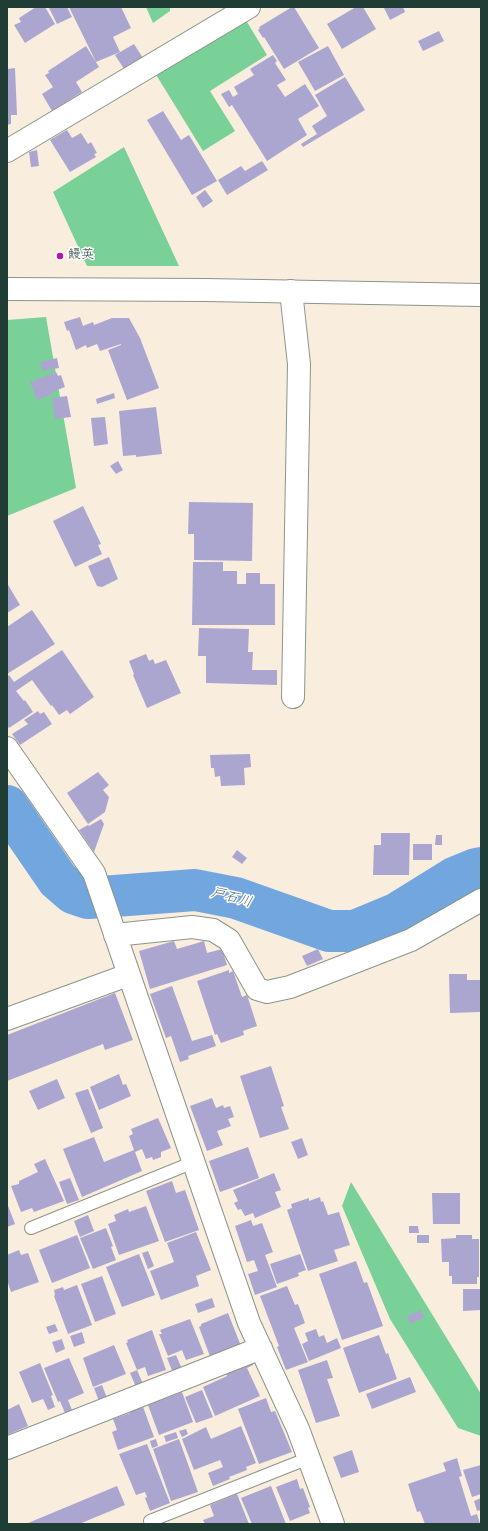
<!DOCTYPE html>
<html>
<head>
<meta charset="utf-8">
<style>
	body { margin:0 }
	#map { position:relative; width:488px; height:1531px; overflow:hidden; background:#f9edde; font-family:"Gochi Hand",sans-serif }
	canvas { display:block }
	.frame { position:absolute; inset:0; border:8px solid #1f3d34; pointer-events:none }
</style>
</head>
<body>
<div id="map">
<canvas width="488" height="1531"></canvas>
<div class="frame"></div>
</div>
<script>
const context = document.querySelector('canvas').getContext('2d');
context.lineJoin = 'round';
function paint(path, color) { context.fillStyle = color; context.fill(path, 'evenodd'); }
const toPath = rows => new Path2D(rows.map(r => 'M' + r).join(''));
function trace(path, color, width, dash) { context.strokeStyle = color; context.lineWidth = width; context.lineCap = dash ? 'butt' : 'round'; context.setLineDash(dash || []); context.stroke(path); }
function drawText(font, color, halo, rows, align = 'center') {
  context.font = font + ' "Gochi Hand","Klee One",sans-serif'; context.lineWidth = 3; context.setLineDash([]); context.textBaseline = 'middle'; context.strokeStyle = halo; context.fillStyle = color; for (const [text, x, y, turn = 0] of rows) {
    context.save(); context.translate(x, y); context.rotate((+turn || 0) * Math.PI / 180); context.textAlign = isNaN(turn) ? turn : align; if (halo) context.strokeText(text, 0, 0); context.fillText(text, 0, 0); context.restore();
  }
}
paint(toPath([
	[146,7,170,7,170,11,153,23],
	[244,17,267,55,210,91,235,131,203,151,155,73],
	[124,147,179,266,87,266,53,192],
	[46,317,76,488,7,516,7,320],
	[351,1182,481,1394,481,1436,458,1428,390,1319,342,1206]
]), '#79d197');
trace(toPath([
	[7,806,58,880,73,893,88,898,195,890,236,898,329,931,355,931,396,914,454,878,476,869,481,868]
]), '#72a6df', 42);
paint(toPath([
	[36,7,45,7,55,24,25,43,14,25,21,22,19,18],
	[52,7,67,7,72,17,57,24,49,8],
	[69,7,121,7,131,28,113,37,120,52,96,62],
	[292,7,294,7,319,48,284,69,264,37,263,38,258,30,260,28,259,27],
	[356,7,363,7,376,29,342,49,327,24],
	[386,7,403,7,405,12,390,20,384,8],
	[439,31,444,41,423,51,418,41],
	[134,44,143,58,124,69,115,55],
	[86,46,99,67,76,82,82,92,52,111,42,94,53,87,45,75,49,73,48,71],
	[328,46,344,75,315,91,298,62],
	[273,55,277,61,275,63,286,80,277,85,285,97,305,84,319,106,298,119,307,135,267,161,232,105,229,107,221,94,229,90,233,97,238,94,234,87,254,75,250,69],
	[15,68,17,115,11,115,11,124,7,125,7,69],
	[345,77,365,110,303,147,301,144,317,134,312,126,327,116,315,95],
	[163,111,181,140,189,135,217,181,192,195,147,120],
	[67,130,72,138,81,133,88,144,91,142,97,153,94,154,96,157,70,172,50,140],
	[37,150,39,166,31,167,29,152],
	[262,161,268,170,227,195,218,180,241,166,245,171],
	[205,190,213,201,203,208,196,197],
	[80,317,83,326,93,322,94,325,112,318,129,318,140,338,159,388,127,400,108,350,121,345,121,344,100,351,97,344,87,348,86,345,76,350,69,330,67,331,64,322],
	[57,358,59,368,42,371,40,362],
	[56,372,58,376,61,375,65,387,52,392,53,394,37,400,30,382],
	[114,393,115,398,97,404,96,399],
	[67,396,71,417,55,419,52,398],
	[156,407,162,454,136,457,136,455,123,456,119,411],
	[105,417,108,444,94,446,91,418],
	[118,461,123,470,116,474,110,466],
	[189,502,253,503,252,561,194,560,194,534,188,534],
	[83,506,101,544,98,545,102,554,75,567,53,521],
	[109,557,118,579,102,587,97,586,88,566],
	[193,562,223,562,223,571,237,571,237,584,246,584,246,573,260,573,260,584,275,584,275,625,192,625],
	[7,583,20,605,7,613],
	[32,610,55,644,7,674,7,627],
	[199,628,249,629,248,652,253,652,252,670,277,670,277,685,206,683,206,656,198,656],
	[62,650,94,697,70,714,67,710,59,715,52,705,51,706,32,680,16,691,24,701,25,700,33,712,9,728,7,726,7,677,9,675,14,682],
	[146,654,149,661,153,659,155,664,166,660,181,693,147,708,133,675,134,674,129,661],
	[38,711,40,714,44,712,52,724,20,745,12,734,28,724,24,720],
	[250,754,251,767,244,768,245,785,221,786,220,776,215,777,214,768,211,768,210,755],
	[98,772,109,785,103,790,109,797,105,812,88,824,67,793],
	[101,819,104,824,94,852,79,830,88,825,89,826],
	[381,833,410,833,409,875,373,875,374,845,381,845],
	[436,835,442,835,442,845,435,845],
	[413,844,432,844,432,860,413,860],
	[237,850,247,858,242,864,232,857],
	[174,941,177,949,204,941,207,953,222,949,227,965,150,989,139,951],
	[318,949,323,959,307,966,302,956],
	[229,970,229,973,233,971,242,997,247,995,257,1026,243,1031,244,1035,221,1043,217,1034,215,1035,197,981],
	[449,974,467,974,467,980,480,980,480,1012,450,1013],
	[172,986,192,1041,212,1035,216,1046,188,1056,189,1059,180,1062,171,1036,166,1038,150,994],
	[115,993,133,1040,105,1050,103,1044,7,1081,7,1035],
	[271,1066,284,1106,281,1107,289,1129,260,1138,240,1076],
	[119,1074,123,1085,126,1084,131,1096,99,1110,90,1087],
	[57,1079,65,1098,38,1110,29,1091],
	[88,1089,103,1128,91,1133,75,1093],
	[212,1098,216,1108,223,1105,224,1108,230,1106,234,1117,228,1119,231,1126,217,1131,223,1145,207,1151,190,1106],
	[158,1118,171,1148,161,1152,161,1157,153,1160,152,1157,146,1159,142,1149,135,1152,142,1171,82,1197,63,1149,94,1137,104,1162,134,1150,129,1136,133,1134,131,1129],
	[302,1138,308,1155,298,1159,291,1142],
	[248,1147,259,1178,220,1192,209,1161],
	[45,1159,64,1201,34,1212,32,1208,21,1212,11,1186,19,1184,19,1181,38,1172,34,1164],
	[274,1173,281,1190,275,1192,281,1207,255,1218,253,1213,245,1216,241,1209,238,1210,234,1203,238,1201,233,1190],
	[70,1178,79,1200,67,1204,59,1182],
	[172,1181,176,1193,185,1190,199,1230,165,1242,146,1191],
	[432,1193,460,1193,460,1224,433,1224],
	[320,1197,321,1202,323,1201,328,1215,339,1212,350,1245,334,1250,338,1261,308,1271,287,1210,292,1208,291,1204,309,1198,309,1201],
	[7,1203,15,1224,7,1227],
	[146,1206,159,1241,119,1255,108,1224,116,1221,114,1215,128,1209,129,1212],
	[88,1215,94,1231,80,1237,74,1221],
	[251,1220,253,1226,262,1223,273,1252,265,1255,277,1287,255,1295,248,1274,258,1271,254,1260,247,1262,235,1226],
	[409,1226,418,1226,419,1233,409,1233],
	[106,1228,113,1246,111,1247,116,1260,93,1269,80,1238],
	[196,1232,211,1270,196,1276,199,1286,161,1300,150,1271,174,1262,167,1243],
	[77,1235,90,1268,52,1283,39,1250],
	[417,1235,429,1235,429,1243,417,1243],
	[456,1235,472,1235,472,1239,479,1239,479,1277,477,1277,477,1284,452,1284,452,1276,449,1276,449,1262,442,1262,441,1239,456,1238],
	[19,1250,21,1255,28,1253,39,1282,11,1292,7,1280,7,1255],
	[148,1251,154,1266,148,1269,142,1253],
	[139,1254,155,1295,122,1307,106,1267],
	[300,1254,306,1270,298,1273,299,1276,277,1284,270,1264],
	[356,1261,364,1283,367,1282,383,1326,342,1340,319,1274],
	[102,1276,116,1314,95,1322,81,1284],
	[77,1285,92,1325,68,1334,54,1296,55,1295,54,1290,63,1287,64,1290],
	[287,1286,295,1305,298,1304,305,1323,294,1328,308,1362,286,1370,277,1347,279,1346,260,1296],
	[463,1289,481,1289,481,1310,463,1311],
	[212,1298,215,1307,198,1313,195,1304],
	[421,1310,424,1318,410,1324,407,1316],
	[228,1313,241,1346,211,1359,199,1327,201,1326,201,1324],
	[190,1319,204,1354,186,1360,182,1350,168,1356,159,1334,162,1334,160,1330],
	[55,1324,58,1331,49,1334,46,1327],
	[316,1329,319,1337,324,1335,327,1343,337,1338,341,1348,309,1361,302,1344,308,1341,305,1333],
	[152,1330,166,1370,148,1376,145,1367,137,1370,143,1384,136,1387,130,1373,137,1370,126,1343,128,1342,127,1340],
	[82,1332,85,1343,74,1347,70,1336],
	[379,1335,386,1354,388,1353,397,1379,359,1393,343,1348],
	[62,1339,65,1349,56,1353,52,1342],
	[114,1345,126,1374,93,1387,83,1358],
	[176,1355,182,1369,173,1373,167,1358],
	[69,1358,84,1393,68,1400,72,1410,65,1413,60,1401,58,1402,44,1368],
	[250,1359,253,1365,247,1368,260,1396,215,1416,203,1387,227,1376,224,1371],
	[327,1360,333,1378,327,1379,340,1416,316,1423,298,1370],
	[40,1363,53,1395,51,1396,55,1407,48,1410,43,1399,32,1403,19,1372],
	[410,1377,416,1392,372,1409,366,1394],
	[102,1385,107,1398,99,1401,94,1388],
	[202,1390,213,1417,196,1423,185,1397],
	[182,1392,193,1422,159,1435,148,1405],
	[266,1398,271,1412,275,1411,292,1452,259,1464,238,1409],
	[19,1404,28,1426,7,1435,7,1410],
	[142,1404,154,1437,118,1450,112,1432,117,1430,113,1419,130,1413,129,1409],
	[241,1426,256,1463,246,1467,247,1470,229,1477,230,1479,213,1486,208,1473,223,1467,220,1460,194,1470,182,1439,206,1427,211,1439],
	[186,1429,188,1434,182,1437,179,1431],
	[176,1432,178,1438,166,1442,164,1436],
	[156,1439,158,1446,152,1448,150,1441],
	[179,1439,198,1492,171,1501,153,1449],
	[147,1444,170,1503,150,1511,145,1498,147,1497,145,1492,136,1495,119,1454],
	[352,1450,359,1472,341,1478,333,1457],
	[457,1458,462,1476,459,1477,471,1516,477,1514,480,1524,425,1524,420,1511,417,1512,408,1484,446,1471,443,1463],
	[481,1465,481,1494,472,1497,463,1470],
	[297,1479,300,1489,303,1488,310,1507,308,1508,310,1513,290,1521,276,1487],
	[117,1486,125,1505,79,1524,28,1524,28,1523],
	[271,1486,286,1524,252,1524,241,1498],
	[237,1494,249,1524,205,1524,203,1520,214,1516,210,1505],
	[481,1498,481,1510,477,1511,474,1501]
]), '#aba6d0');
const lane = toPath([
	[31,1228,194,1162],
	[150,1521,309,1458]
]);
const street = toPath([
	[7,151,249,7],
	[291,291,299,364,293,697],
	[7,748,94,873,249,1323,298,1429,333,1524],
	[115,935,192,927,213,930,229,940,257,989,267,992,290,987,411,940,481,900],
	[7,1019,128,975],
	[7,1448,261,1348]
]);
const secondary = toPath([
	[7,289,206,290,481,295]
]);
trace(lane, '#8c9589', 14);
trace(street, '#8c9589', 24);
trace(secondary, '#8c9589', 24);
trace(lane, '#fff', 12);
trace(street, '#fff', 22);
trace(secondary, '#fff', 22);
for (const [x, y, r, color] of [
	[60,256,4,"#b5179e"]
]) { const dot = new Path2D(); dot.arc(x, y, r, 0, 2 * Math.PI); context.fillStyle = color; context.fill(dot); trace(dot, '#fff', 1.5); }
drawText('13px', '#1f3d34', '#fff', [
	["鰻英",68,256]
], 'left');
drawText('italic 14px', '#3c6270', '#fff', [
	["戸石川",231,899,15]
]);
</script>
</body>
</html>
